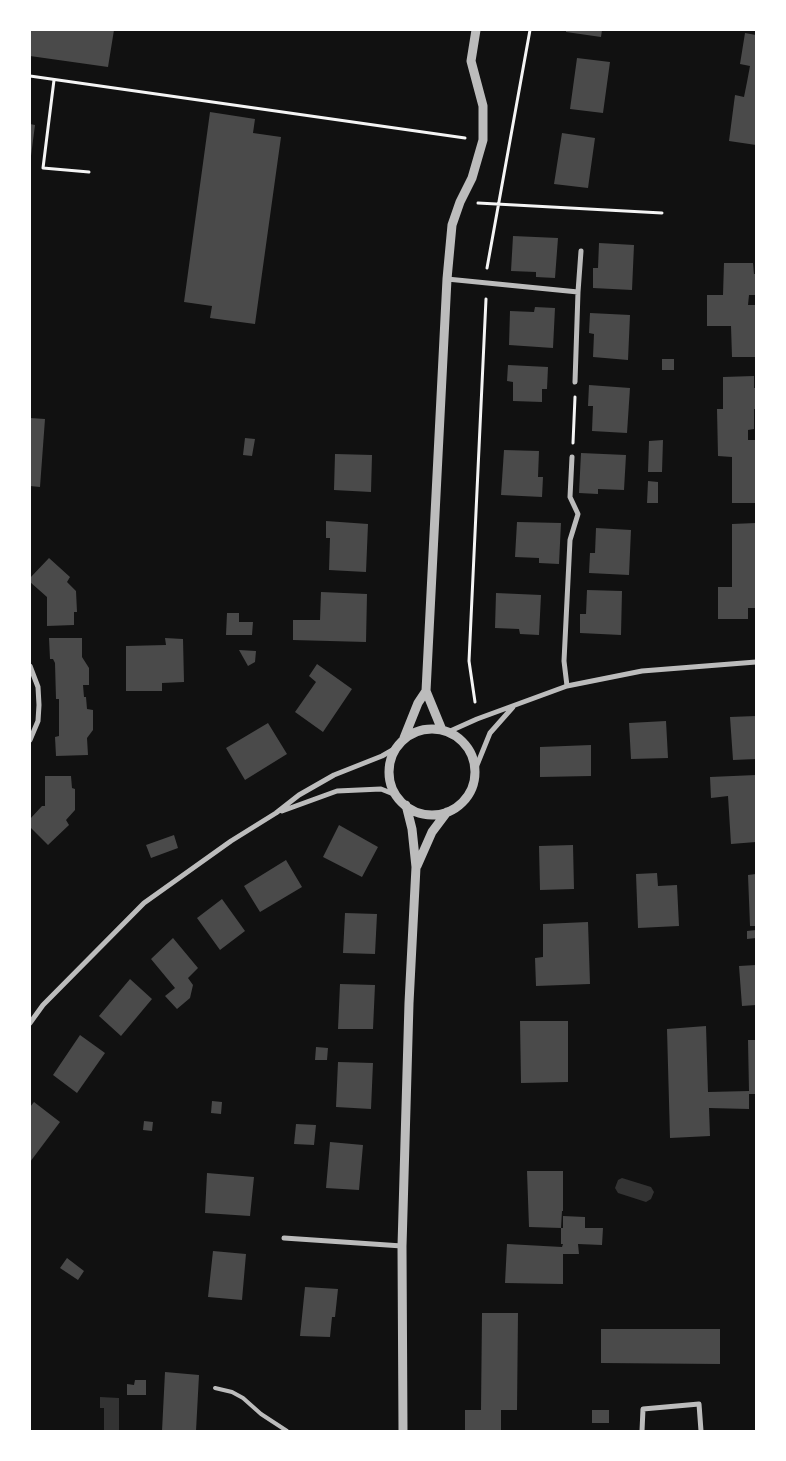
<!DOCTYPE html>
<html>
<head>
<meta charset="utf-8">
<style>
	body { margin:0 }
	#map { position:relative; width:786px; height:1461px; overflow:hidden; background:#111; font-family:"Alegreya Sans",sans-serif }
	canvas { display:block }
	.frame { position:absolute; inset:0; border:31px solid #fff; pointer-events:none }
</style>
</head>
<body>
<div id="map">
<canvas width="786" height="1461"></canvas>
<div class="frame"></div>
</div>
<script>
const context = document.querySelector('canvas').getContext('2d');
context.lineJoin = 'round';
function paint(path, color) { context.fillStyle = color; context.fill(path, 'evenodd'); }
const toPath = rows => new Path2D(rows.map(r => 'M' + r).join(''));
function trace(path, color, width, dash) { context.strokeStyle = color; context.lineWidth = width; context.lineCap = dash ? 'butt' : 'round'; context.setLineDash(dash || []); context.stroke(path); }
paint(toPath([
	[622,1178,651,1187,654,1192,651,1199,646,1202,618,1193,615,1188,618,1180],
	[100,1397,119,1398,119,1431,104,1431,104,1408,100,1408]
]), '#333');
paint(toPath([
	[30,30,114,30,108,67,30,56],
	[566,30,602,30,601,37,566,32],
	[745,33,756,35,756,145,729,141,735,95,744,97,747,82,750,66,740,64],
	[577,58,610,62,603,113,570,109],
	[210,112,255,119,253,133,281,137,255,324,210,318,212,306,184,302],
	[30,124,35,125,31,156,30,156],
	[562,133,595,138,588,188,554,184],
	[513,236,558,238,555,278,536,277,536,272,511,271],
	[599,243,634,245,632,290,593,288,593,268,598,268],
	[724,263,753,263,754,274,756,274,756,295,749,295,748,305,755,305,756,357,732,357,731,326,707,326,707,295,723,295],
	[535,307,555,308,553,348,509,345,510,311,534,312],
	[590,313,630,315,628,360,593,357,594,334,589,333],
	[662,359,674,359,674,370,662,370],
	[508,365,548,367,547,389,542,389,542,402,513,401,513,382,507,381],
	[754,376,754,388,756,388,756,409,754,409,754,429,748,430,748,440,756,440,756,503,732,503,732,457,718,456,717,409,723,409,723,377],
	[589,385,630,388,627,433,592,431,593,406,588,406],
	[30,418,45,419,40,487,30,486],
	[245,438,255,439,252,456,243,455],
	[663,440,662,472,648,472,649,441],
	[504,450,539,451,538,477,543,477,542,497,501,495],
	[581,453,626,455,624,490,598,489,598,494,579,493],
	[335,454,372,455,371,492,334,490],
	[648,481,658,482,658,503,647,503],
	[326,521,368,524,366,572,329,570,330,538,326,538],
	[517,522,561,523,559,564,539,563,539,558,515,557],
	[756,523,755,608,748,608,748,619,718,619,718,587,732,587,732,524],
	[596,528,631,530,629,575,589,573,590,553,595,553],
	[49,558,70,577,67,582,76,591,77,612,74,612,74,625,47,626,47,597,30,582,30,578],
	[587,590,622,591,621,635,580,633,580,614,586,614],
	[321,592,367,594,366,642,293,640,293,620,320,620],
	[496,593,541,595,539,635,520,634,519,629,495,628],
	[227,613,239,613,239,622,253,622,252,635,226,635],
	[49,638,82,638,82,657,89,668,89,685,83,685,84,697,86,697,87,709,93,710,93,730,87,738,88,755,56,756,55,737,59,736,59,699,56,699,55,663,53,659,50,659],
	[165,638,183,639,184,682,162,683,162,691,126,691,126,646,166,645],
	[239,650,256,651,255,662,248,666],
	[317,664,352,689,323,732,295,712,316,682,309,676],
	[756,716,756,759,733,760,730,717],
	[666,721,668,758,631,759,629,723],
	[268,723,287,754,245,780,226,748],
	[591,745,591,776,540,777,540,747],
	[756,775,756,842,731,844,728,796,711,798,710,777],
	[45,776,71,776,72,788,75,789,75,810,66,820,69,825,48,845,30,827,30,819,42,806,45,806],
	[339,825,378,847,362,877,323,857],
	[174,835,178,848,151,858,146,845],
	[573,845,574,889,540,890,539,846],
	[286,860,302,887,260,912,244,886],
	[657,873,658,886,677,885,679,926,638,928,636,874],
	[756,874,756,926,750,926,748,875],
	[222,899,245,931,220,950,197,918],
	[345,913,377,914,375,954,343,953],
	[588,922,590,984,536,986,535,958,543,957,543,924],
	[756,930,756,938,747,939,747,931],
	[173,938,198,968,188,978,193,985,190,998,177,1009,165,996,175,988,151,959],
	[756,965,756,1005,742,1006,739,966],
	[130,979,152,999,121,1036,99,1016],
	[340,984,375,985,373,1029,338,1029],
	[520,1021,568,1021,568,1082,521,1083],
	[706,1026,708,1092,749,1091,748,1040,756,1040,756,1094,749,1094,749,1109,709,1108,710,1136,670,1138,667,1029],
	[80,1035,105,1053,77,1093,53,1075],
	[316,1047,328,1048,327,1060,315,1060],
	[338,1062,373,1063,371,1109,336,1107],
	[212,1101,222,1102,221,1114,211,1113],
	[34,1102,60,1122,30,1162,30,1107],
	[144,1121,153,1122,152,1131,143,1130],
	[296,1124,316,1125,314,1145,294,1144],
	[330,1142,363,1145,359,1190,326,1188],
	[527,1171,563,1171,563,1211,562,1211,561,1228,529,1227],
	[207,1173,254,1177,250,1216,205,1213],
	[563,1216,585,1217,585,1228,603,1228,602,1245,578,1244,579,1254,563,1254,563,1284,505,1283,507,1244,562,1247,563,1244,561,1244,561,1228,563,1228],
	[213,1251,246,1254,242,1300,208,1297],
	[67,1258,84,1271,78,1280,60,1268],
	[305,1287,338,1289,335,1317,332,1317,330,1337,300,1336],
	[482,1313,518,1313,517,1410,501,1410,501,1431,465,1431,465,1410,481,1410],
	[601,1329,720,1329,720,1364,601,1363],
	[165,1372,199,1375,196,1431,162,1431],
	[135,1380,146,1380,146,1395,127,1395,127,1384,134,1385],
	[592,1410,609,1410,609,1423,592,1423]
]), '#4a4a4a');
trace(toPath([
	[30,76,465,138],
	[54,80,43,168,89,172],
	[478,203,662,213],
	[487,268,530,30],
	[573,443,575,397],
	[475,702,469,661,486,299]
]), '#f5f5f5', 3);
trace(toPath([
	[215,1388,232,1392,243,1398,261,1414,287,1431]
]), '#bcbcbc', 4);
trace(toPath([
	[447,279,578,292],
	[575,382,578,292,581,251],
	[30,666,38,687,39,705,38,721,30,740],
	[567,686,564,661,570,540,578,514,570,497,572,457],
	[448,732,477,719,567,686,642,671,756,662],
	[475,770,490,733,513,707],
	[282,811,337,791,381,789,396,795],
	[30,1023,43,1005,144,903,231,841,276,813,299,795,334,775,382,756,396,748],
	[284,1238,402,1246],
	[642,1431,643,1409,699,1404,701,1431]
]), '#bcbcbc', 5);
trace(toPath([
	'389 772a43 43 0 1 1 86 0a43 43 0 1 1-86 0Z',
	[442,730,426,691,447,279,452,225,460,202,472,178,483,140,483,106,471,61,476,30],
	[404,738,418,703,426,691],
	[417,866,432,832,447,812],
	[403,1431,402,1246,409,1003,416,867,412,829,406,805]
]), '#bcbcbc', 9);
</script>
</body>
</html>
